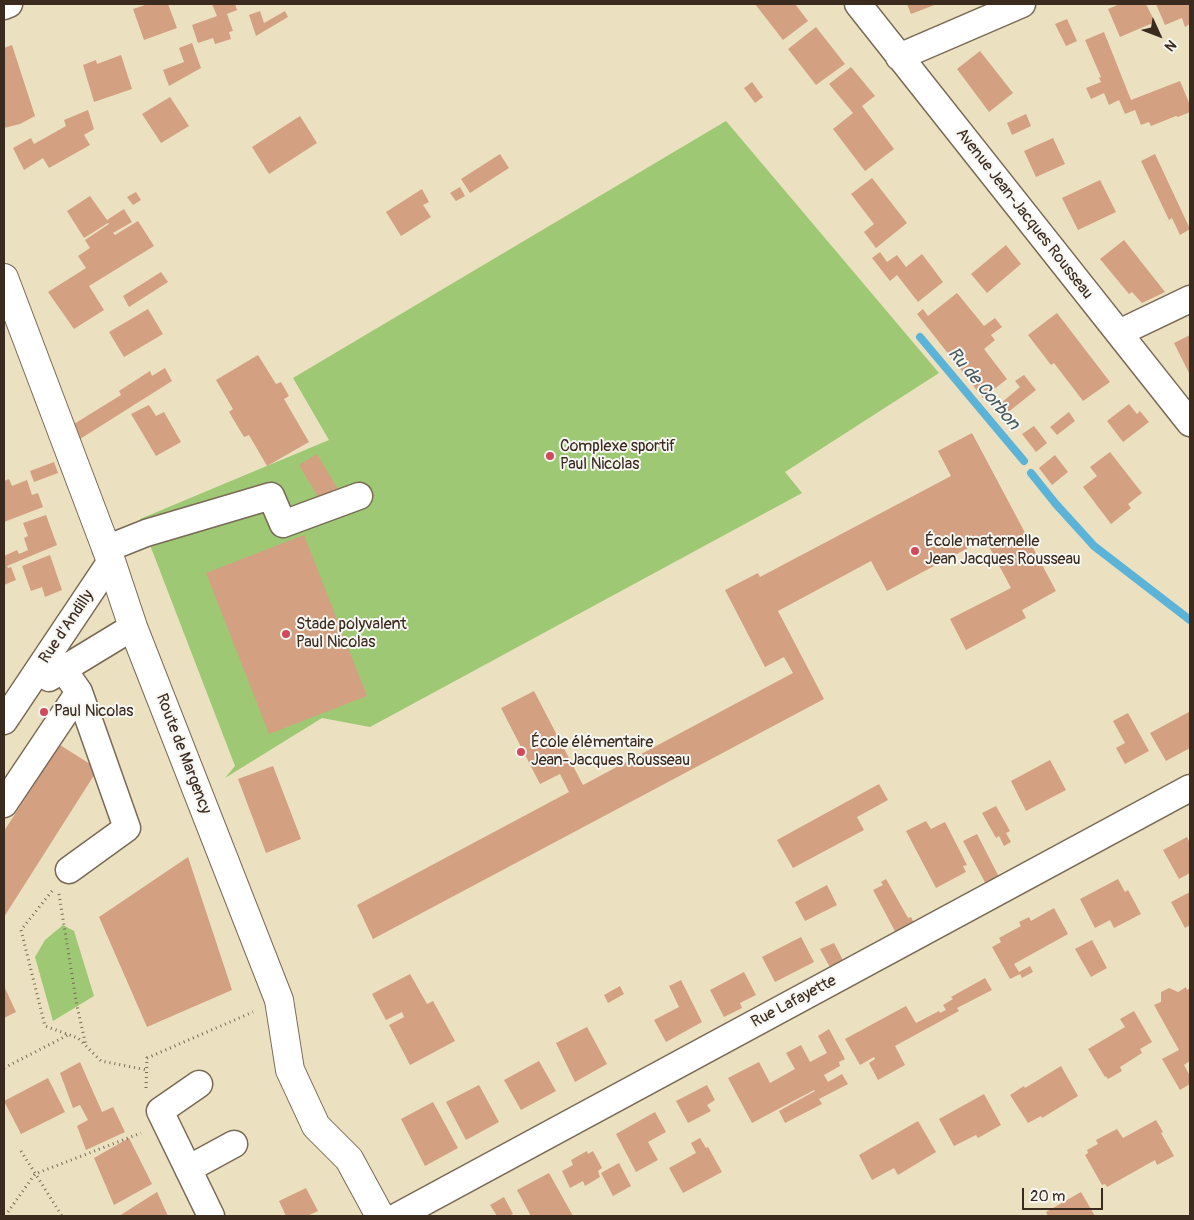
<!DOCTYPE html>
<html>
<head>
<meta charset="utf-8">
<style>
	body { margin:0 }
	#map { position:relative; width:1194px; height:1220px; overflow:hidden; background:#ebe0bf; font-family:Pangolin,sans-serif }
	canvas { display:block }
	.frame { position:absolute; inset:0; border:5px solid #3b2a1e; pointer-events:none }
	.north { position:absolute; left:1134px; top:10px; width:50px; height:50px; -webkit-text-stroke:4px #f6f6f2; paint-order:stroke; rotate:133deg; font-size:14px; font-weight:700; line-height:20px; text-align:center; color:#3b2a1e }
	.north::after { content:''; display:block; margin:auto; width:18px; height:22px; background:#3b2a1e; clip-path:polygon(50% 0,100% 100%,50% 72%,0 100%) }
	.scale { position:absolute; left:1022px; top:1188px; width:81px; height:22px; box-sizing:border-box; border:2px solid #3b2a1e; border-top:0; padding-left:6px; font-size:15px; line-height:18px; white-space:nowrap; color:#3b2a1e; -webkit-text-stroke:4px #f6f6f2; paint-order:stroke }
</style>
</head>
<body>
<div id="map">
<canvas width="1194" height="1220"></canvas>
<div class="frame"></div>
<div class="north">N</div>
<div class="scale">20 m</div>
</div>
<script>
const context = document.querySelector('canvas').getContext('2d');
context.lineJoin = 'round';
function paint(path, color) { context.fillStyle = color; context.fill(path, 'evenodd'); }
const toPath = rows => new Path2D(rows.map(r => 'M' + r).join(''));
function trace(path, color, width, dash) { context.strokeStyle = color; context.lineWidth = width; context.lineCap = dash ? 'butt' : 'round'; context.setLineDash(dash || []); context.stroke(path); }
function drawText(font, color, halo, rows, align = 'center') {
  context.font = font + ' Pangolin,sans-serif'; context.lineWidth = 4; context.setLineDash([]); context.textBaseline = 'middle'; context.strokeStyle = halo; context.fillStyle = color; for (const [text, x, y, turn = 0] of rows) {
    context.save(); context.translate(x, y); context.rotate((+turn || 0) * Math.PI / 180); context.textAlign = isNaN(turn) ? turn : align; if (halo) context.strokeText(text, 0, 0); context.fillText(text, 0, 0); context.restore();
  }
}
paint(toPath([
	[726,121,939,373,785,472,802,493,370,727,322,718,225,778,235,766,140,519,329,440,293,378],
	[63,925,74,931,94,996,53,1021,35,957,45,940]
]), '#9ec874');
trace(toPath([
	[920,337,1024,461],
	[1031,473,1055,503,1094,546,1190,620]
]), '#5bb3d8', 8);
paint(toPath([
	[148,4,168,4,177,28,144,40,133,9],
	[212,4,235,4,237,10,227,14,233,31,229,32,231,39,215,44,213,38,198,43,192,25,217,16],
	[755,4,795,4,808,21,783,40],
	[907,4,937,4,911,14],
	[1120,4,1146,4,1155,22,1120,37,1108,9],
	[1156,4,1190,4,1190,24,1185,27,1182,18,1165,25],
	[260,11,264,23,285,11,288,17,256,36,249,15],
	[1067,19,1077,41,1066,46,1055,24],
	[816,27,845,64,816,85,788,49],
	[1104,32,1131,100,1180,81,1190,105,1190,112,1178,117,1176,116,1151,126,1149,122,1141,125,1135,110,1125,114,1119,100,1109,105,1104,93,1091,99,1086,88,1101,82,1099,78,1101,77,1085,40],
	[192,43,201,68,169,86,163,70,184,62,179,48],
	[12,45,35,116,20,124,4,128,4,48],
	[980,51,1013,93,989,112,957,69],
	[121,55,132,89,94,102,83,65,96,60,97,64],
	[851,67,875,96,862,106,894,149,865,171,833,129,853,113,829,84],
	[752,82,763,97,755,103,744,88],
	[170,97,189,126,161,143,142,114],
	[88,110,94,129,84,135,90,145,49,168,43,158,24,170,13,148,31,138,34,144,66,126,64,120],
	[1026,114,1031,126,1012,135,1007,123],
	[300,116,317,143,269,174,252,147],
	[1053,138,1065,164,1036,177,1024,151],
	[500,154,509,168,470,193,461,179],
	[1155,154,1190,229,1180,235,1172,218,1169,220,1141,161],
	[872,178,907,223,876,248,864,232,874,224,851,194],
	[1100,180,1116,212,1078,230,1062,198],
	[460,187,465,196,456,201,450,193],
	[422,189,429,202,423,205,431,217,401,236,386,212],
	[136,192,141,200,133,205,127,197],
	[90,196,107,220,124,209,127,214,132,222,113,233,115,235,138,221,154,246,89,286,104,310,74,329,48,292,86,268,78,256,90,248,85,240,109,224,108,223,84,238,67,211],
	[1124,240,1165,292,1142,303,1132,292,1129,294,1100,259],
	[1006,245,1021,264,987,293,971,274],
	[880,252,887,262,897,255,906,267,922,254,943,282,918,302,897,275,890,281,872,258],
	[161,272,168,282,129,307,123,296],
	[957,293,984,326,995,318,1002,327,991,335,995,340,984,349,1007,379,983,398,917,314,923,309,928,316],
	[148,309,163,334,124,357,109,332],
	[1057,313,1110,382,1083,401,1054,363,1051,365,1028,335],
	[1190,335,1190,372,1189,373,1174,343],
	[258,355,276,384,281,382,289,396,284,399,309,442,267,466,249,435,244,437,229,412,233,409,216,380],
	[165,368,172,381,80,439,74,424,121,395,119,391,150,371,152,376],
	[1024,375,1036,390,1007,413,1000,404,1020,387,1015,381],
	[1129,404,1137,414,1140,411,1149,422,1123,442,1107,421],
	[149,405,156,416,164,412,181,442,156,456,131,414],
	[1069,412,1075,421,1057,435,1050,427],
	[1034,426,1047,443,1036,452,1022,434],
	[972,433,1056,591,1022,610,1026,618,966,650,950,619,1011,588,985,539,887,591,871,561,778,611,824,699,373,939,357,905,569,792,560,774,540,784,501,708,534,691,583,785,793,673,784,657,765,667,725,590,758,573,760,577,951,476,938,451],
	[1110,452,1142,493,1128,504,1131,508,1111,524,1083,487,1097,476,1090,467],
	[317,454,342,496,324,507,299,465],
	[1055,455,1068,472,1052,485,1039,468],
	[54,462,58,473,34,482,30,471],
	[9,479,12,486,27,480,32,495,38,493,43,507,4,522,4,481],
	[46,515,57,545,7,566,8,568,11,567,16,580,4,585,4,556,17,550,19,554,28,550,24,538,28,536,23,523],
	[304,535,367,696,269,734,206,573],
	[50,555,62,590,45,597,42,587,31,591,22,566],
	[1189,712,1190,715,1190,748,1166,761,1150,733],
	[1128,713,1149,751,1125,764,1116,748,1125,743,1113,721],
	[60,745,98,769,4,917,4,831],
	[1050,760,1066,790,1026,811,1011,781],
	[273,766,301,839,266,853,238,779],
	[879,784,888,800,857,817,864,830,793,868,777,840],
	[996,806,1010,831,1006,833,1011,842,1004,846,999,836,996,838,982,813],
	[926,821,931,829,945,822,967,865,963,866,966,872,936,888,906,831],
	[977,834,1000,879,987,886,963,841],
	[1187,837,1190,843,1190,873,1179,879,1163,850],
	[188,857,232,990,147,1027,99,917],
	[886,879,908,918,911,917,915,925,897,935,873,890,883,885,881,882],
	[1118,879,1125,892,1128,890,1141,914,1114,928,1110,920,1095,928,1080,899],
	[827,885,837,905,805,921,795,902],
	[1190,892,1190,925,1185,928,1171,902],
	[1054,908,1068,934,1014,964,1019,972,1030,966,1033,972,1022,978,1020,974,1010,979,992,947,1001,942,999,938,1021,926,1019,922,1029,917,1031,921],
	[801,937,814,962,775,982,762,957],
	[1092,940,1107,968,1091,977,1075,949],
	[834,943,845,964,832,971,820,949],
	[744,972,756,995,740,1003,742,1008,724,1017,710,990],
	[410,974,427,1004,433,1001,455,1041,410,1065,389,1025,404,1017,402,1012,386,1020,372,994],
	[985,978,992,990,957,1008,959,1011,895,1046,905,1065,878,1080,869,1063,875,1059,874,1057,860,1065,845,1039,906,1006,916,1023,939,1011,940,1013,946,1010,943,1005,953,999,951,997],
	[681,980,702,1022,666,1042,654,1020,679,1007,669,986],
	[4,986,16,1012,4,1018],
	[620,986,624,994,608,1003,604,995],
	[1186,987,1187,990,1190,988,1190,1061,1184,1065,1190,1076,1190,1084,1180,1090,1162,1059,1179,1050,1154,1005,1161,1002,1161,992,1169,988,1178,992],
	[1134,1011,1152,1042,1140,1049,1142,1053,1120,1067,1122,1071,1108,1079,1106,1076,1105,1077,1088,1049,1125,1027,1120,1019],
	[587,1027,607,1064,575,1082,556,1043],
	[829,1029,845,1059,839,1062,840,1066,824,1075,828,1082,842,1074,848,1084,819,1099,822,1104,785,1123,779,1111,815,1091,814,1090,752,1123,728,1078,759,1062,770,1083,795,1069,786,1053,801,1045,810,1062,827,1053,818,1036],
	[539,1061,556,1091,521,1110,504,1080],
	[80,1062,102,1112,113,1107,125,1132,86,1150,77,1126,88,1120,80,1105,73,1108,60,1073],
	[1061,1066,1078,1096,1042,1118,1041,1116,1028,1123,1010,1095,1024,1086,1025,1088],
	[48,1078,65,1112,21,1134,4,1101],
	[479,1085,499,1122,466,1140,446,1102],
	[707,1085,715,1100,707,1105,711,1111,688,1123,676,1101],
	[984,1094,1001,1125,978,1138,976,1135,954,1146,939,1119],
	[433,1102,458,1148,425,1166,401,1119],
	[655,1112,666,1132,648,1142,658,1160,636,1172,616,1134],
	[1156,1120,1163,1132,1161,1133,1174,1156,1157,1165,1155,1160,1107,1187,1105,1184,1102,1185,1085,1155,1088,1153,1087,1150,1098,1144,1096,1140,1117,1129,1123,1138],
	[918,1121,936,1152,898,1175,894,1168,872,1180,859,1155],
	[129,1138,152,1184,114,1205,94,1158],
	[700,1138,706,1148,708,1147,722,1172,683,1193,669,1168,696,1153,691,1143],
	[587,1151,588,1154,593,1151,602,1168,598,1171,600,1177,585,1186,583,1181,570,1188,562,1171,573,1165,571,1160],
	[619,1163,631,1186,613,1196,601,1173],
	[549,1173,573,1216,531,1216,517,1190],
	[306,1188,318,1211,307,1216,286,1216,279,1201],
	[157,1192,168,1216,119,1216],
	[1081,1192,1095,1216,1048,1216,1046,1212],
	[504,1197,513,1214,509,1216,497,1216,490,1205]
]), '#d4a082');
const minor = toPath([
	[858,4,1190,423],
	[4,6,9,4],
	[899,57,1022,4],
	[1119,333,1190,299],
	[106,549,146,533,271,496,283,524,359,496],
	[49,678,133,627],
	[4,721,111,561],
	[4,804,79,692,63,669],
	[69,870,127,828,79,692],
	[199,1084,160,1111,211,1216],
	[188,1169,234,1144],
	[398,1216,1190,788]
]);
const major = toPath([
	[4,278,111,561,133,627,279,1000,290,1070,316,1126,349,1159,380,1216]
]);
trace(minor, '#796a56', 29);
trace(major, '#796a56', 30);
trace(toPath([
	[52,891,21,930,45,1026,78,1038,101,1061,147,1070],
	[59,894,77,1006,86,1046],
	[4,1068,68,1035],
	[146,1088,147,1058,253,1012],
	[21,1151,62,1216],
	[5,1216,35,1174,141,1133]
]), '#796a56', 3, [1, 4]);
trace(minor, '#fff', 26);
trace(major, '#fff', 28);
for (const [x, y, r, color] of [
	[550,456,5,"#d1495b"],
	[915,551,5,"#d1495b"],
	[286,634,5,"#d1495b"],
	[44,712,5,"#d1495b"],
	[521,752,5,"#d1495b"]
]) { const dot = new Path2D(); dot.arc(x, y, r, 0, 2 * Math.PI); context.fillStyle = color; context.fill(dot); trace(dot, '#f6f6f2', 2); }
drawText('16px', '#3b2a1e', '#f6f6f2', [
	["Avenue Jean-Jacques Rousseau",1024,214,52],
	["Rue d'Andilly",67,627,-56],
	["Route de Margency",183,754,69],
	["Rue Lafayette",794,1002,-28]
]);
drawText('16px', '#3b2a1e', '#f6f6f2', [
	["Complexe sportif",560,447],
	["Paul Nicolas",560,465],
	["École maternelle",925,542],
	["Jean Jacques Rousseau",925,560],
	["Stade polyvalent",296,625],
	["Paul Nicolas",296,643],
	["Paul Nicolas",54,712],
	["École élémentaire",531,743],
	["Jean-Jacques Rousseau",531,761]
], 'left');
drawText('italic 18px', '#465a5f', '#f6f6f2', [
	["Ru de Corbon",983,389,50]
]);
</script>
</body>
</html>
